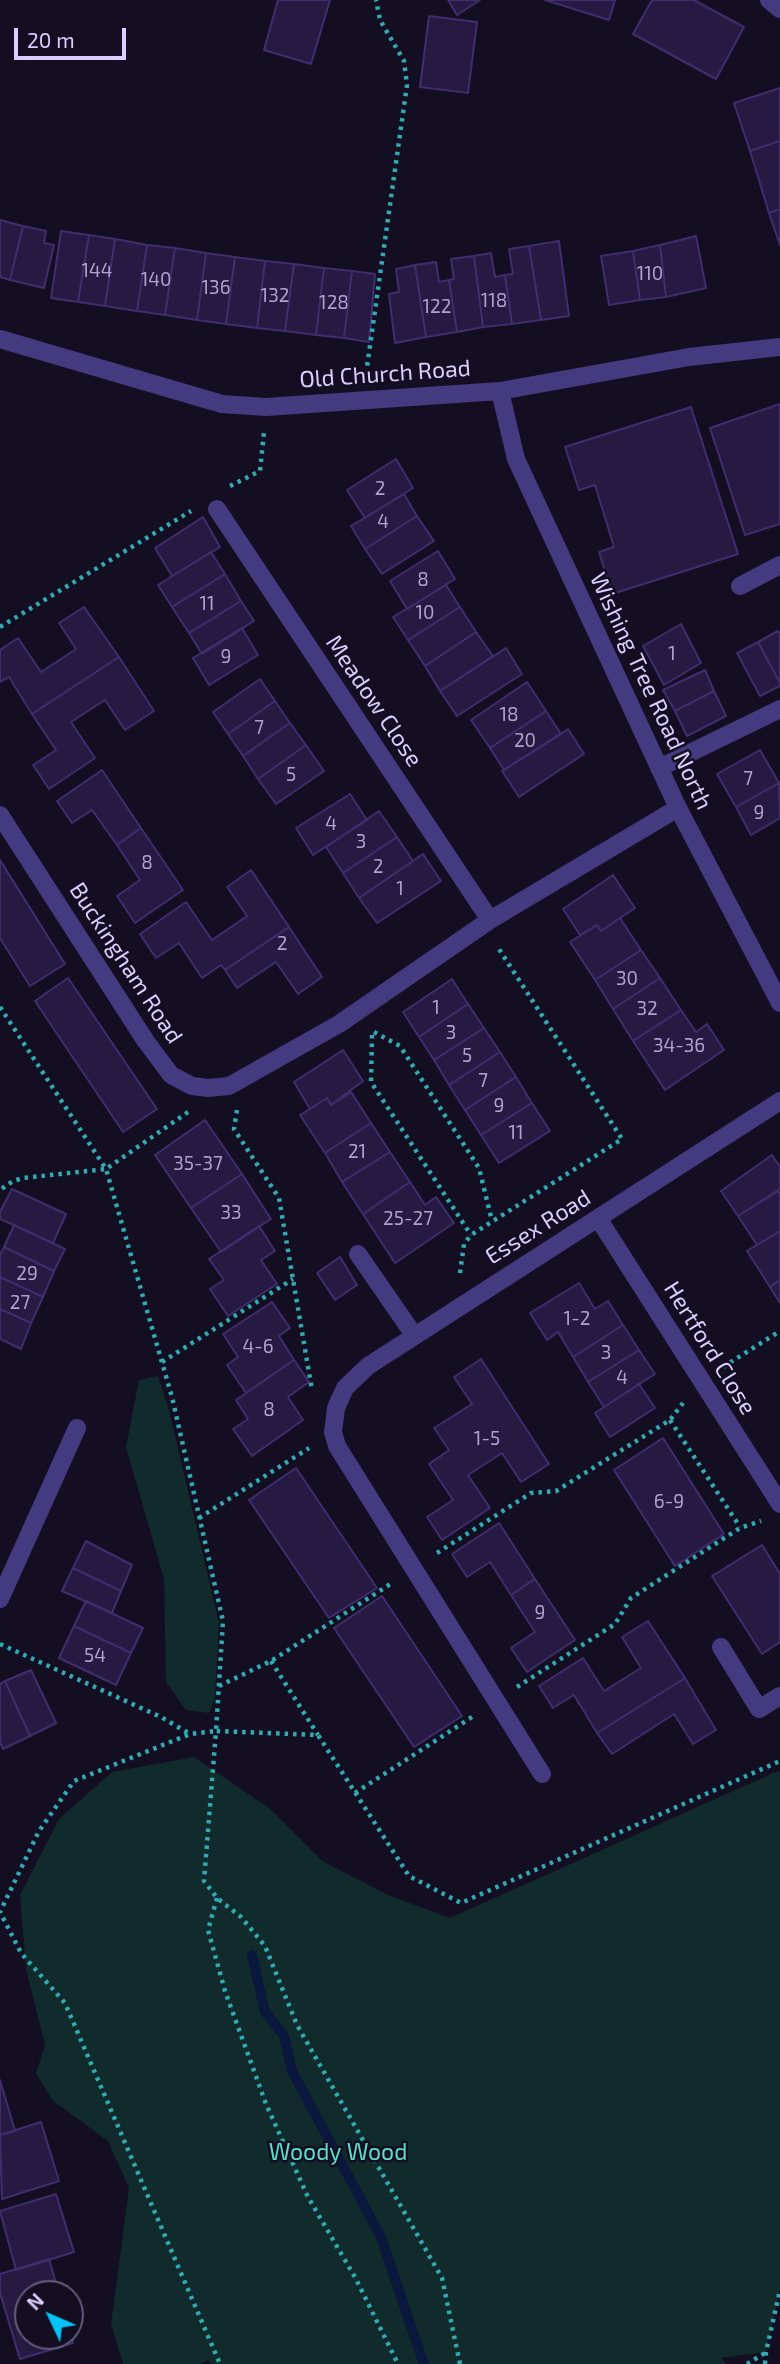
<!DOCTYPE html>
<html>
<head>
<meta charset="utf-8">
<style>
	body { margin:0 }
	#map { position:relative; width:780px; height:2364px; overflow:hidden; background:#130e22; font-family:"Exo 2",sans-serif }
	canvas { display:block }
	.north { position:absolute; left:14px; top:2280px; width:70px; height:70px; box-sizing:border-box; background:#130e22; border:2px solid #635b7a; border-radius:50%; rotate:314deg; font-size:19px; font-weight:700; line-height:28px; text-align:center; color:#dacffe }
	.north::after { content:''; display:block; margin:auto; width:24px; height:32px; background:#05c3f4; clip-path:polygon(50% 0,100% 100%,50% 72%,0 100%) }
	.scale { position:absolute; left:14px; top:28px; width:112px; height:32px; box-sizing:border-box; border:4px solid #dacffe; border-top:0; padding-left:9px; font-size:21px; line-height:24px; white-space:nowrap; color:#dacffe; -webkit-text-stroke:5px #130e22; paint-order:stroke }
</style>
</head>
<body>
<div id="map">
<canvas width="780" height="2364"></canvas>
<div class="north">N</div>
<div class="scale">20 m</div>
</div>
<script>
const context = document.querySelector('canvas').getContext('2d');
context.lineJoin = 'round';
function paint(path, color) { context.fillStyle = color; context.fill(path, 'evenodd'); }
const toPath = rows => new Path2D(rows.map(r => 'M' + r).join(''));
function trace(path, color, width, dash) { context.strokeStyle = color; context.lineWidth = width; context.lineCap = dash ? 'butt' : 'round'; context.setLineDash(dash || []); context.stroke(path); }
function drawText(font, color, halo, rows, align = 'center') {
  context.font = font + ' "Exo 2",sans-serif'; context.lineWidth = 5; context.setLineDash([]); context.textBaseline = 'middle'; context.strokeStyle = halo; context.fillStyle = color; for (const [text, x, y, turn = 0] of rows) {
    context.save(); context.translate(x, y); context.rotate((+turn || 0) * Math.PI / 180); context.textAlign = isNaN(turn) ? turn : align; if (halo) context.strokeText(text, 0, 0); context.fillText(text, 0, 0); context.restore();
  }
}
paint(toPath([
	[158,1376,169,1410,219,1623,215,1699,209,1713,186,1710,166,1682,164,1579,126,1447,139,1380],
	[194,1757,269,1808,322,1861,388,1895,450,1918,780,1770,780,2290,766,2352,721,2358,726,2364,211,2364,208,2360,200,2364,123,2364,111,2324,129,2188,108,2141,52,2100,36,2073,45,2045,26,1969,20,1895,59,1819,112,1772]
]), '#112a2b');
trace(toPath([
	[252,1955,265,2012,284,2036,292,2071,381,2237,424,2364]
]), '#0a183e', 10);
const building = toPath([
	[278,0,330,0,311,64,264,50,278,0],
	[448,0,480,0,457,15,448,0],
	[545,0,615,0,609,20,545,0],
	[652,0,694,0,744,27,716,79,633,34,652,0],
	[429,16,477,22,468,93,420,87,429,16],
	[780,88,780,141,750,151,734,103,780,88],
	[780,141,780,209,769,213,750,151,780,141],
	[780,209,780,245,769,213,780,209],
	[0,220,23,226,10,280,0,277,0,220],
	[23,226,46,231,44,243,54,245,44,288,10,280,23,226],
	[61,231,89,235,78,302,51,298,61,231],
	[89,235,115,239,105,306,78,302,89,235],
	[696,236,706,288,666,297,660,245,696,236],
	[115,239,147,245,137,311,105,306,115,239],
	[559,241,569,316,541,320,529,246,559,241],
	[147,245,175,248,165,315,137,311,147,245],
	[660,245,666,297,640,300,633,251,660,245],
	[529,246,541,320,512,324,505,275,513,274,509,249,529,246],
	[175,248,206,253,197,320,165,315,175,248],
	[633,251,640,300,609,305,601,256,633,251],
	[206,253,235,257,226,324,197,320,206,253],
	[491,253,495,277,505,275,512,324,483,327,474,256,491,253],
	[474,256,483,327,457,332,449,280,454,279,451,259,474,256],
	[235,257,265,261,257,328,226,324,235,257],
	[265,261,294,264,285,331,257,328,265,261],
	[436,262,439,282,449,280,457,332,426,337,415,265,436,262],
	[294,264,324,268,316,335,285,331,294,264],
	[415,265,426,337,395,343,389,294,399,292,396,269,415,265],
	[324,268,352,271,344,338,316,335,324,268],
	[352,271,375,274,369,342,344,338,352,271],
	[780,404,780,524,745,535,710,428,780,404],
	[691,407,738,554,612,594,599,552,614,547,595,485,579,490,565,447,691,407],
	[396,459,413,488,365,518,347,490,396,459],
	[404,494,417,516,365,549,351,526,404,494],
	[417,516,434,541,382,574,365,549,417,516],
	[203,517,220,547,172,576,155,548,203,517],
	[438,551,455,579,407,609,390,581,438,551],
	[211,552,225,574,172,607,158,585,211,552],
	[225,574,241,601,189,633,172,607,225,574],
	[446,585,460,607,408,640,393,617,446,585],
	[241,601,254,621,202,654,189,633,241,601],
	[84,607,119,657,32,714,9,677,0,682,0,650,18,638,41,672,76,649,59,623,84,607],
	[460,607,476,632,425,666,408,640,460,607],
	[681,624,701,663,664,685,643,646,681,624],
	[242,628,258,655,209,685,193,658,242,628],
	[778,631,780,635,780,683,758,642,778,631],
	[476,632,493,656,440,691,425,666,476,632],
	[758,642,780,683,780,686,760,696,737,653,758,642],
	[506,648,522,674,457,716,440,691,506,648],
	[119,657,154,711,125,730,105,700,71,722,95,758,49,789,33,765,56,750,32,714,119,657],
	[705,670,714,691,675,711,663,690,705,670],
	[260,679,275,701,228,734,213,712,260,679],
	[527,682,546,711,490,748,471,720,527,682],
	[714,691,726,716,687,736,675,711,714,691],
	[275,701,290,723,243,756,228,734,275,701],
	[546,711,561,734,504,770,490,748,546,711],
	[290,723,306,745,258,779,243,756,290,723],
	[568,729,584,754,519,797,502,771,568,729],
	[306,745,324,771,276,804,258,779,306,745],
	[760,750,779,783,736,807,717,774,760,750],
	[102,770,141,828,117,845,92,810,72,823,57,801,102,770],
	[779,783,780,818,751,835,736,807,779,783],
	[350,794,367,820,313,855,296,828,350,794],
	[379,811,397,837,343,873,326,847,379,811],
	[141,828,183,890,135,923,117,896,140,880,117,845,141,828],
	[397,837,413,861,359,898,343,873,397,837],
	[423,854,441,881,377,923,359,898,423,854],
	[0,860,65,964,30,986,0,938,0,860],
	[251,870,289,927,225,970,221,965,202,978,179,943,156,958,140,934,186,902,212,940,247,916,227,887,251,870],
	[613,875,635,908,601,931,597,925,580,935,563,909,613,875],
	[620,918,641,950,595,980,570,942,597,925,601,931,620,918],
	[289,927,322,977,298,994,276,962,237,988,225,970,289,927],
	[641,950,660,978,613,1009,595,980,641,950],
	[68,978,157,1109,123,1132,35,1001,68,978],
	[660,978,681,1010,633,1041,613,1009,660,978],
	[452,979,468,1004,419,1037,403,1012,452,979],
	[468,1004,484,1028,434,1060,419,1037,468,1004],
	[681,1010,696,1032,707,1024,724,1050,665,1090,633,1041,681,1010],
	[484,1028,500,1052,449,1085,434,1060,484,1028],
	[343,1050,363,1081,331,1105,327,1098,310,1109,294,1082,343,1050],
	[500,1052,516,1077,465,1110,449,1085,500,1052],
	[516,1077,532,1103,481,1135,465,1110,516,1077],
	[351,1092,371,1123,325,1153,300,1115,327,1098,331,1105,351,1092],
	[532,1103,550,1131,499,1163,481,1135,532,1103],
	[205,1120,242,1174,191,1208,155,1155,205,1120],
	[371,1123,390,1152,342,1182,325,1153,371,1123],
	[390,1152,410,1182,363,1214,342,1182,390,1152],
	[772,1155,780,1167,780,1189,738,1216,721,1191,772,1155],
	[242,1174,271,1219,221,1252,191,1208,242,1174],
	[410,1182,425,1205,436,1197,454,1223,395,1263,363,1214,410,1182],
	[12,1189,66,1214,53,1243,0,1219,0,1212,12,1189],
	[778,1191,780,1195,780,1231,757,1245,738,1216,778,1191],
	[14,1225,65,1249,54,1271,4,1247,14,1225],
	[259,1226,275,1251,261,1260,277,1284,228,1316,210,1289,224,1280,209,1259,259,1226],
	[780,1231,780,1280,770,1287,747,1251,780,1231],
	[4,1247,54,1271,43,1297,0,1277,0,1255,4,1247],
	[340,1257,357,1285,335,1300,317,1273,340,1257],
	[0,1277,43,1297,31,1323,0,1309,0,1277],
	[780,1280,780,1303,770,1287,780,1280],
	[579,1283,595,1309,608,1301,623,1325,573,1357,558,1332,547,1340,530,1313,579,1283],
	[272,1302,290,1328,279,1336,294,1360,246,1393,227,1365,238,1357,223,1334,272,1302],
	[0,1309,31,1323,21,1349,0,1339,0,1309],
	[623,1325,639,1350,588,1382,573,1357,623,1325],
	[639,1350,655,1374,604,1407,588,1382,639,1350],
	[481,1359,549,1464,521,1482,502,1453,468,1475,490,1508,442,1540,427,1517,453,1500,429,1464,449,1450,434,1428,472,1404,454,1377,481,1359],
	[294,1360,309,1382,288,1397,303,1420,252,1456,233,1429,248,1419,236,1400,294,1360],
	[639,1384,655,1408,610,1437,595,1413,639,1384],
	[663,1438,724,1534,675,1566,614,1470,663,1438],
	[296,1468,377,1588,329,1618,249,1500,296,1468],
	[499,1523,535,1579,511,1595,490,1562,467,1577,452,1554,499,1523],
	[86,1541,132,1565,121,1591,73,1568,86,1541],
	[762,1545,780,1574,780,1642,762,1654,712,1576,762,1545],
	[73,1568,121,1591,112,1613,62,1591,73,1568],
	[535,1579,575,1640,527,1672,511,1648,535,1632,511,1595,535,1579],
	[382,1596,462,1716,414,1747,334,1628,382,1596],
	[86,1601,143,1628,131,1653,74,1626,86,1601],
	[648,1621,685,1678,597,1733,574,1695,553,1708,539,1686,583,1658,604,1691,641,1668,622,1637,648,1621],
	[74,1626,131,1653,116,1685,59,1658,74,1626],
	[31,1670,56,1723,30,1736,5,1681,31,1670],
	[685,1678,716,1730,693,1744,674,1714,612,1754,597,1733,685,1678],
	[5,1681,30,1736,3,1749,0,1742,0,1684,5,1681],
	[0,2080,15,2131,0,2135,0,2080],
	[41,2122,59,2181,2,2199,0,2135,41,2122],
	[56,2194,74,2252,16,2270,0,2211,56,2194],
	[49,2259,59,2294,28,2294,28,2336,70,2336,70,2331,73,2343,20,2359,0,2293,0,2274,49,2259]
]);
paint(building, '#271a42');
trace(building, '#402d6e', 2);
trace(toPath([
	[366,374,407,85,404,61,380,20,376,0],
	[230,486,260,471,264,432],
	[0,627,191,511],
	[0,1007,106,1169,23,1178,13,1181,0,1190],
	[374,1032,400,1046,479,1168,492,1221],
	[372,1035,371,1082,471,1235],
	[237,1110,234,1129,279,1198,312,1390],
	[188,1112,106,1169,172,1397,223,1621,216,1731,190,1734,74,1781,39,1831,0,1912,21,1953,65,2003,220,2364],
	[460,1273,464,1244,471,1235,622,1139,497,946],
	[162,1362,293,1279],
	[723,1367,780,1331],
	[670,1420,740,1527],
	[199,1518,309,1448],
	[437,1553,531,1493,556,1491,670,1420,683,1403],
	[0,1644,161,1717,190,1734],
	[271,1661,318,1735],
	[219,1686,271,1661,392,1583],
	[517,1687,615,1624,631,1598,740,1528,761,1521],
	[355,1793,475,1715],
	[217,1898,208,1930,225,1991,266,2104,308,2197,356,2279,398,2364],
	[460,2364,442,2278,297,2025,265,1946,241,1917,217,1898,204,1881,216,1731,318,1735,409,1876,461,1903,780,1761],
	[747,2364,765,2353],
	[765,2364,766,2352,780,2290]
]), '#31abb1', 4.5, [3.5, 5]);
trace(toPath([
	[740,586,780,565],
	[358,1254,414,1335],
	[721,1647,759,1709,780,1696]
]), '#443a80', 18);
trace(toPath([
	[769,0,780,9],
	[0,339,222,404,266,407,500,391,689,357,780,347],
	[500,391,516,459,678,808,780,1003],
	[217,509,490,920],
	[659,768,780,709],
	[0,815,145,1040,171,1075,192,1086,208,1088,229,1086,339,1024,490,920,678,808],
	[598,1218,780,1504],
	[0,1599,77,1428],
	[542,1774,337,1446,333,1432,336,1408,345,1388,368,1366,780,1101]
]), '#443a80', 18);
drawText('19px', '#ada2cf', null, [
	["144",97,271],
	["110",650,274],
	["140",156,280],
	["136",216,288],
	["132",275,296],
	["118",494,301],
	["128",334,303],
	["122",437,307],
	["2",380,489],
	["4",383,522],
	["8",423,580],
	["11",207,604],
	["10",425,613],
	["1",672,654],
	["9",226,657],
	["18",509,715],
	["7",259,728],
	["20",525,741],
	["5",291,775],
	["7",748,779],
	["9",759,813],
	["4",331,824],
	["3",361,842],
	["8",147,863],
	["2",378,867],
	["1",400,889],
	["2",282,944],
	["30",627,979],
	["1",436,1008],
	["32",647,1009],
	["3",451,1033],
	["34-36",679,1046],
	["5",467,1056],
	["7",483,1081],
	["9",499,1106],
	["11",516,1133],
	["21",357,1152],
	["35-37",198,1164],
	["33",231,1213],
	["25-27",408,1219],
	["29",27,1274],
	["27",20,1303],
	["1-2",577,1319],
	["4-6",258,1347],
	["3",606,1353],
	["4",622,1378],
	["8",269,1410],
	["1-5",487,1439],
	["6-9",669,1502],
	["9",540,1613],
	["54",95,1656]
]);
drawText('23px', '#dacffe', '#130e22', [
	["Old Church Road",385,374,-4],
	["Wishing Tree Road North",651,691,65],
	["Meadow Close",374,701,56],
	["Buckingham Road",126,963,57],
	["Essex Road",538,1227,-32],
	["Hertford Close",710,1348,58]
]);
drawText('23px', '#5ddcca', '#130e22', [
	["Woody Wood",338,2152]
]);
</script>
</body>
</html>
